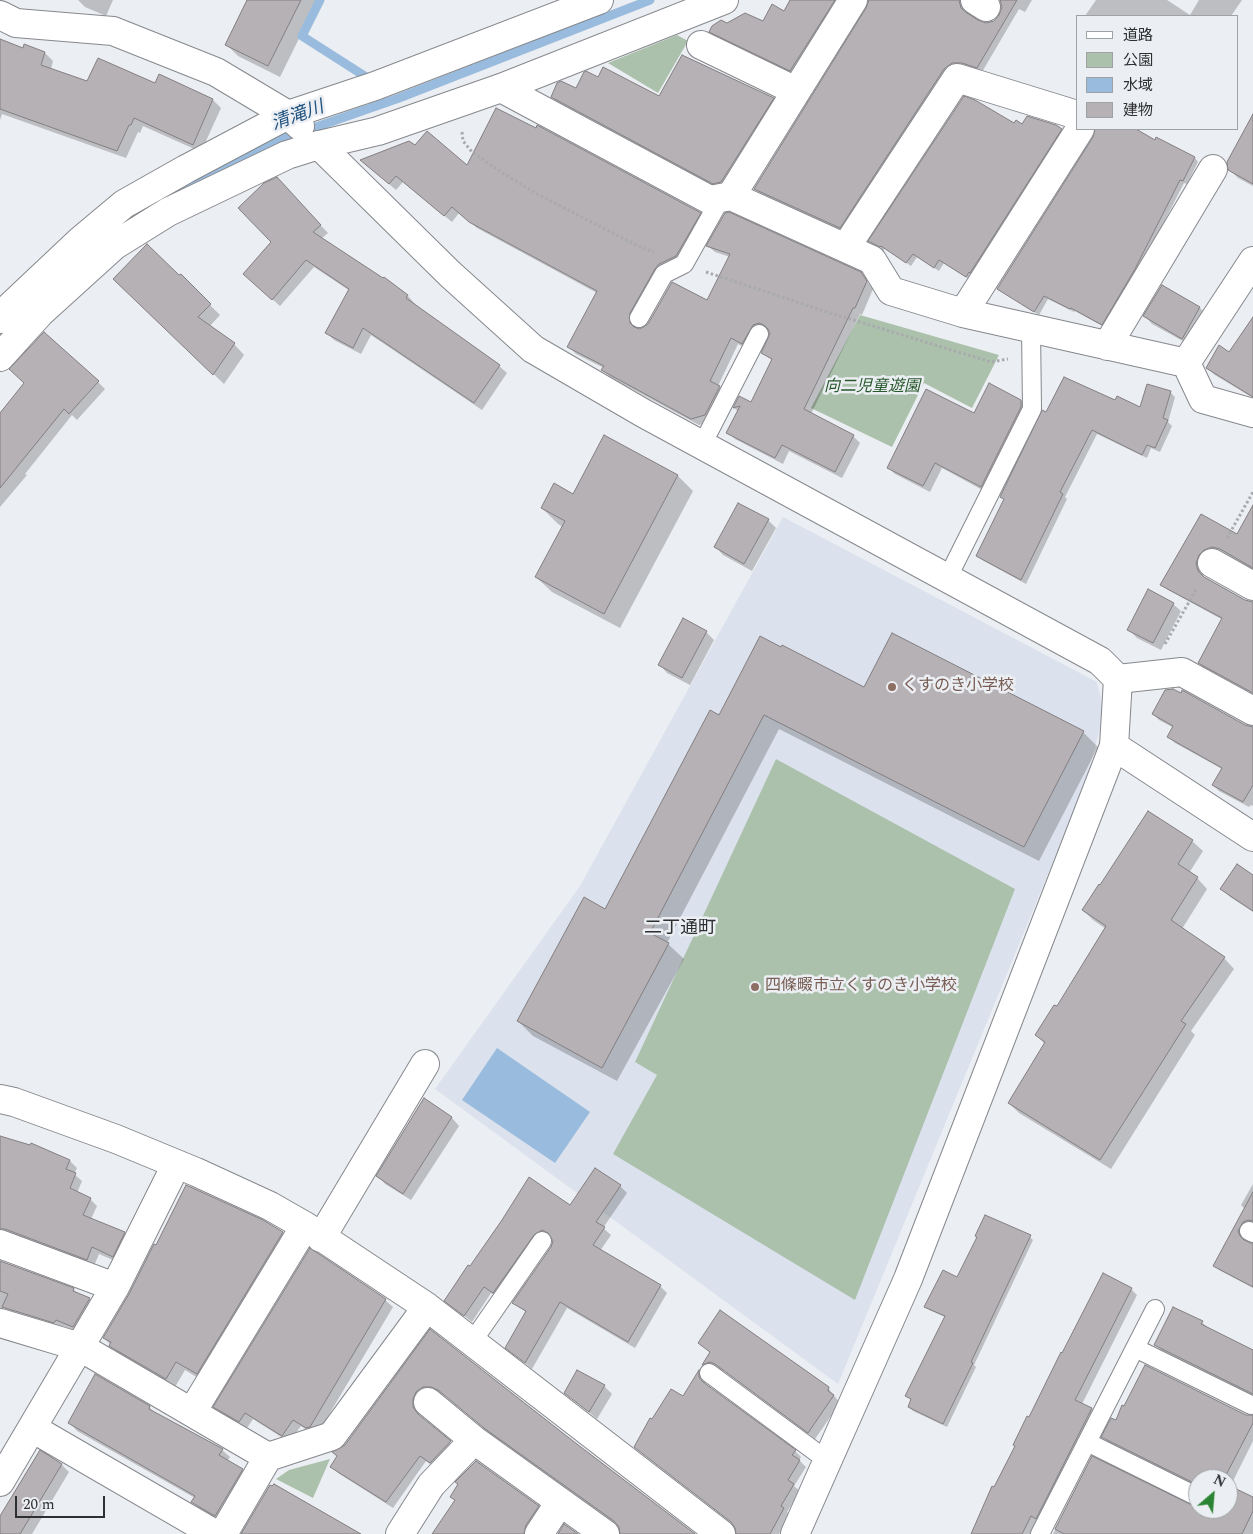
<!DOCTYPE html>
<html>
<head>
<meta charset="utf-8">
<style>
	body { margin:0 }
	#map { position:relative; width:1253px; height:1534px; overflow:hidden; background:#ebeef2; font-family:Spectral,"Noto Sans JP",serif }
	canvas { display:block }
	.legend { position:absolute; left:1076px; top:15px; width:162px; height:115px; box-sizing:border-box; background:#ebeef2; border:1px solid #9fa2a5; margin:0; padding:6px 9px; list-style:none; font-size:15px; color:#2e2f31 }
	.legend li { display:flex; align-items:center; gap:10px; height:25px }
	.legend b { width:25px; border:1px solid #9fa2a5 }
	.north { position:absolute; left:1188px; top:1469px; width:50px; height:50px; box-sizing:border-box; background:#ebeef2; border:1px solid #9fa2a5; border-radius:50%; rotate:27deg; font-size:14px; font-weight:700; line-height:20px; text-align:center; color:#2e2f31 }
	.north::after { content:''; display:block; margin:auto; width:18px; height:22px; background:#2b8433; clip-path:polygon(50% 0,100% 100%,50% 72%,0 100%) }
	.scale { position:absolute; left:15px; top:1496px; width:90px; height:22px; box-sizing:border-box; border:2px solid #2e2f31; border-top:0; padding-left:6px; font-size:15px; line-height:18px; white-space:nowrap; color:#2e2f31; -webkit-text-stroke:4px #ebeef2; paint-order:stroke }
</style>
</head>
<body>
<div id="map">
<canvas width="1253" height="1534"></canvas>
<ul class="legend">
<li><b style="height:6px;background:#fff"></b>道路</li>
<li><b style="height:14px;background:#acc1ac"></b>公園</li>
<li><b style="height:14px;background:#9bd"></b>水域</li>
<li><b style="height:14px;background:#b6b1b4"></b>建物</li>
</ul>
<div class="north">N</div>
<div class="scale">20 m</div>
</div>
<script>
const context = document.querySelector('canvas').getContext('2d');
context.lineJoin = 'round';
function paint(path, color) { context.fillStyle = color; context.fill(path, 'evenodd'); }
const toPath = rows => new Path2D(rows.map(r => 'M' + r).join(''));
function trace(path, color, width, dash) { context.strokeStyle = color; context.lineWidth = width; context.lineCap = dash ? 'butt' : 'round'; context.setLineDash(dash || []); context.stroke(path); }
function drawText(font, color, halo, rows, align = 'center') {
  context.font = font + ' Spectral,"Noto Sans JP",serif'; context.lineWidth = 5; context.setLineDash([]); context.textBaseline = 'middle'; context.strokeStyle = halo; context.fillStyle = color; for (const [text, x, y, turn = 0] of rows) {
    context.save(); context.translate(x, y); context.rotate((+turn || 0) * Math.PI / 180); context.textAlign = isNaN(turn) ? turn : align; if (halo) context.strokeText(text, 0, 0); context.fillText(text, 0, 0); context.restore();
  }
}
paint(toPath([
	[783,517,1097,682,1104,713,1085,784,838,1384,435,1089,580,886]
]), '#dbe2ed');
paint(toPath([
	[677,35,688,41,658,93,608,63],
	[860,315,999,355,972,408,924,383,892,447,811,408],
	[776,759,1015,889,855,1300,613,1154,657,1075,635,1062],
	[330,1459,313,1498,276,1479,289,1470]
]), '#acc1ac');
paint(toPath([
	[497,1048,590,1112,555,1163,462,1100]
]), '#9bd');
paint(toPath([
	[78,0,113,0,106,16,85,7],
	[249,0,318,0,280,77,238,56,226,44],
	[791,0,818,0,834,10,794,74,714,35,711,31,727,25,763,22,785,12],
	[869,0,965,0,964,5,966,14,986,24,994,22,1000,16,1003,8,1001,0,1032,0,1025,12,1019,9,982,72,967,67,845,232,760,193,755,189,867,9],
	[1096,0,1167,0,1190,15,1199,0,1242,0,1231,16,1085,16],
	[0,40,23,50,25,46,45,53,53,61,51,69,88,83,156,85,213,100,221,108,201,152,143,126,140,133,138,132,126,158,2,114,0,120],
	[697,62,773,99,777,103,726,186,718,188,557,101,552,97,577,90,599,79,660,98],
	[1253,120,1253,186,1238,178,1230,170],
	[1014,125,1061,130,1065,134,970,280,944,263,939,271,917,257,911,266,885,248,884,250,870,241],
	[1101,129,1133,129,1155,141,1157,139,1195,158,1198,162,1187,184,1184,183,1138,273,1106,328,1075,311,1074,312,1048,299,1039,315,998,289,1090,149],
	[415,147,468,167,700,214,707,221,635,325,636,329,639,330,707,302,730,257,715,252,708,246,860,273,873,289,862,315,860,314,811,414,853,436,860,443,842,478,789,451,783,464,735,439,728,432,739,412,734,408,740,397,751,403,773,361,763,353,771,334,770,331,766,330,749,350,738,344,718,386,726,394,712,422,699,425,610,377,603,370,604,368,576,354,569,347,597,293,477,228,459,213,452,222,403,182,396,190,369,167],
	[284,187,328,233,321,239,384,279,408,296,415,304,414,305,499,366,507,373,482,410,371,335,361,354,334,340,327,333,350,291,314,267,280,306,252,281,272,242],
	[181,276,220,315,209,327,234,344,244,355,224,384,125,289],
	[1200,308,1207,315,1190,345,1152,324,1145,316],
	[1253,319,1253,398,1215,375,1207,368,1230,353],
	[98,382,105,389,77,420,72,415,25,474,27,475,0,507,0,415,26,383],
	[1170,392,1175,397,1168,422,1172,426,1160,452,1151,448,1147,458,1097,434,1065,497,1067,499,1026,584,982,560,978,556,1047,414,1116,401,1141,409],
	[1021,401,1027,408,988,493,942,468,930,492,895,474,888,467,975,415],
	[678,476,693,491,620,628,552,592,536,577,563,527,558,524,542,508,574,495],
	[1253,513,1253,570,1227,555,1219,553,1202,569,1204,578,1245,601,1253,603,1253,695,1205,668,1199,663,1223,620,1168,590,1162,585,1201,516,1238,536],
	[768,520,776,528,752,571,723,555,716,547],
	[1173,604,1181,611,1161,650,1137,638,1129,630],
	[706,632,714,640,690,685,667,673,660,665],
	[865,689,1083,732,1098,747,1039,861,779,729,667,943,684,959,617,1081,533,1036,518,1021,606,910,720,717],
	[1153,714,1253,728,1253,806,1251,805,1249,807,1219,791,1213,785,1222,769,1175,743,1169,737,1174,728,1159,720],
	[1192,841,1203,851,1189,873,1197,878,1207,889,1182,929,1224,958,1234,969,1191,1031,1195,1035,1111,1169,1019,1113,1009,1103,1045,1044,1036,1035,1057,1008,1106,929,1093,920,1083,910,1101,886],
	[1253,877,1253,912,1230,897,1222,889],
	[424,1100,452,1118,459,1126,411,1200,385,1184,378,1176],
	[0,1138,30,1147,31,1145,70,1161,77,1168,74,1174,82,1181,77,1193,90,1199,97,1206,91,1219,124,1233,131,1240,120,1263,99,1254,94,1266,0,1237],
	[1253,1184,1253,1225,1243,1237,1244,1241,1253,1245,1253,1288,1219,1270,1215,1265,1245,1209,1241,1205],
	[620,1186,627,1193,603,1228,611,1235,600,1251,660,1286,667,1293,635,1348,567,1308,532,1369,514,1354,527,1313,514,1303,554,1243,553,1238,550,1237,544,1238,501,1299,491,1293,472,1322,453,1307,470,1268,571,1206],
	[283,1233,292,1242,206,1383,185,1370,175,1387,120,1355,104,1338,130,1295],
	[1030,1237,1033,1240,974,1365,976,1367,947,1427,913,1411,909,1407,912,1400,906,1396,945,1317,929,1310,926,1306,957,1279],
	[0,1262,74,1290,79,1295,90,1299,96,1306,81,1333,63,1326,61,1329,15,1315,0,1309],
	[1131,1289,1137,1295,1082,1404,1092,1409,1098,1416,1037,1534,972,1534,1030,1419],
	[385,1300,393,1307,318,1433,314,1435,301,1426,289,1442,253,1419,247,1428,222,1414,215,1407],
	[1202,1322,1209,1329,1253,1352,1253,1396,1162,1351,1155,1345],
	[430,1331,693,1534,621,1534,618,1525,491,1434,446,1396,438,1393,430,1393,419,1406,419,1414,422,1419,456,1448,437,1469,426,1461,393,1508,338,1473,332,1466],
	[700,1343,828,1388,840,1403,815,1439,724,1371,717,1369,710,1372,704,1365,711,1353],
	[699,1372,705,1378,705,1384,795,1451,801,1457,799,1460,806,1467,794,1486,800,1491,787,1512,790,1515,779,1534,737,1534,734,1525,636,1447,652,1420,683,1398],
	[604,1386,612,1394,597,1419,566,1393],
	[149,1407,157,1415,222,1450,230,1457,227,1461,242,1470,250,1478,223,1523,201,1510,193,1502,195,1498,77,1431,70,1423],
	[1246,1416,1253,1416,1253,1441,1230,1487,1253,1498,1253,1534,1053,1534,1092,1458,1198,1509,1228,1509,1228,1479,1198,1479,1198,1487,1109,1443,1103,1437,1116,1422],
	[40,1452,62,1465,69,1472,32,1534,0,1534,0,1518],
	[538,1507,544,1513,531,1534,433,1534]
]), '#0003');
trace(toPath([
	[320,0,302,36,374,82],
	[117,226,164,197,279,140,399,98,650,0]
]), '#9bd', 9);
const building = toPath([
	[247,0,301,0,268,66,225,45,247,0],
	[790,0,835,0,790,71,709,32,712,26,721,20,727,23,745,13,763,21,772,4,784,11,790,0],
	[869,0,959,0,961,8,967,13,978,20,986,23,994,21,999,15,1002,7,1000,0,1017,0,977,68,962,63,952,63,944,69,840,228,754,189,866,8,869,0],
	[0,39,23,48,24,44,45,52,41,65,87,81,98,58,155,83,159,74,213,99,193,145,134,118,131,125,129,125,117,151,0,109,0,39],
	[682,55,774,98,721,182,713,184,551,97,557,83,561,81,576,88,584,72,586,71,598,77,603,67,659,96,682,55],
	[964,96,975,100,1014,123,1016,120,1022,124,1027,116,1056,125,1062,129,970,273,969,272,966,277,939,260,934,268,913,254,906,263,881,246,880,247,868,241,964,96],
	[496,108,536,128,537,125,701,213,676,256,659,264,655,269,630,313,630,323,634,327,640,329,648,324,672,282,707,300,730,254,706,246,725,213,729,212,861,272,867,281,855,308,853,308,804,409,854,435,835,472,782,445,775,458,726,433,740,406,733,408,739,396,751,402,772,359,761,353,770,334,768,329,764,325,759,323,753,325,742,344,731,338,710,381,720,386,705,415,691,419,601,370,604,366,567,347,597,291,469,222,452,207,444,216,396,176,389,184,360,160,409,141,415,145,427,131,467,165,496,108],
	[1253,114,1253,184,1228,170,1227,162,1253,114],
	[1095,129,1136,129,1155,140,1156,137,1195,157,1183,181,1180,180,1135,269,1102,325,1071,308,1070,309,1044,296,1034,312,997,289,1093,137,1095,129],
	[277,177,321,225,313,232,383,278,384,277,408,295,406,298,500,365,474,403,363,328,353,348,325,333,349,289,306,260,272,300,243,274,271,242,238,208,264,183,277,177],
	[147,244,179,275,181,274,211,304,198,317,235,343,213,375,113,279,147,244],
	[1162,285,1200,307,1182,339,1143,316,1162,285],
	[1253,317,1253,397,1206,368,1219,345,1229,352,1253,317],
	[44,332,99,381,69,414,64,409,0,488,0,413,24,383,9,369,44,332],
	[1064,377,1115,400,1117,396,1140,407,1147,384,1171,391,1163,418,1168,420,1155,448,1147,445,1142,455,1092,430,1060,492,1063,494,1021,580,976,556,1004,499,1000,497,1042,410,1046,412,1064,377],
	[989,383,1021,400,1021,407,981,487,935,463,923,486,887,468,926,389,974,413,989,383],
	[604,435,678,475,604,614,535,577,565,521,541,508,554,483,573,494,604,435],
	[738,503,769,519,744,564,714,547,738,503],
	[1253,505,1253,568,1220,549,1212,547,1204,550,1199,555,1196,563,1198,571,1204,577,1245,600,1253,602,1253,693,1198,663,1222,618,1160,585,1201,514,1237,534,1253,505],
	[1148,589,1174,603,1153,643,1127,630,1148,589],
	[683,618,707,631,682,678,658,665,683,618],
	[892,633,1084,731,1024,847,764,715,650,933,669,943,602,1068,517,1021,584,897,605,909,710,710,719,715,760,636,781,647,782,645,864,687,892,633],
	[1173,689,1181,693,1182,690,1245,725,1253,727,1253,785,1243,802,1212,785,1222,768,1167,737,1173,726,1152,714,1165,690,1173,689],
	[1148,811,1193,840,1178,864,1198,877,1171,920,1225,957,1181,1021,1186,1024,1100,1160,1008,1103,1045,1042,1035,1035,1054,1005,1057,1006,1106,926,1082,910,1099,884,1100,885,1148,811],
	[1237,864,1253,875,1253,911,1220,889,1237,864],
	[424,1098,452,1117,403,1194,376,1176,424,1098],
	[0,1136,30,1145,31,1143,70,1160,66,1169,76,1173,70,1188,91,1198,83,1215,125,1232,113,1257,92,1247,87,1260,5,1229,0,1229,0,1136],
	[595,1168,621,1185,596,1222,605,1227,593,1245,661,1285,628,1342,560,1302,525,1363,505,1348,526,1311,512,1303,551,1247,553,1241,548,1233,542,1230,534,1235,493,1293,484,1287,464,1316,444,1301,468,1265,470,1266,502,1220,529,1177,570,1205,595,1168],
	[186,1185,263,1220,283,1232,197,1374,176,1362,166,1379,109,1346,111,1342,103,1338,129,1294,154,1244,156,1245,186,1185],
	[1253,1192,1253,1221,1248,1220,1243,1222,1238,1231,1240,1236,1244,1240,1253,1244,1253,1287,1213,1266,1253,1192],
	[985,1215,1031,1235,971,1362,973,1363,943,1424,908,1407,911,1399,905,1396,945,1316,924,1307,943,1270,957,1277,977,1237,975,1236,985,1215],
	[310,1248,386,1299,310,1427,306,1428,293,1420,282,1436,245,1413,239,1422,213,1407,310,1248],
	[0,1261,74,1288,73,1291,90,1298,73,1327,56,1320,54,1323,2,1307,8,1294,0,1291,0,1261],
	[1103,1273,1132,1288,1075,1400,1092,1408,1036,1519,1031,1516,1022,1534,971,1534,992,1486,994,1487,1015,1446,1013,1445,1027,1416,1029,1417,1061,1352,1062,1353,1103,1273],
	[1173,1307,1203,1321,1201,1324,1253,1350,1253,1394,1154,1345,1173,1307],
	[720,1310,829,1387,828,1391,834,1395,808,1433,715,1364,710,1362,702,1365,710,1352,698,1343,720,1310],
	[430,1329,573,1441,695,1534,620,1534,619,1527,614,1521,484,1428,438,1390,431,1387,423,1387,416,1392,413,1399,413,1407,418,1414,451,1441,430,1463,420,1456,386,1502,330,1467,337,1456,332,1452,345,1445,430,1329],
	[1145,1365,1246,1415,1253,1415,1253,1423,1224,1479,1198,1479,1198,1485,1101,1437,1111,1418,1116,1420,1122,1405,1124,1406,1145,1365],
	[577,1370,605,1385,589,1412,564,1393,577,1370],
	[699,1370,699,1377,703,1382,796,1450,792,1455,800,1460,788,1480,794,1484,781,1506,784,1508,770,1534,736,1534,735,1528,731,1522,634,1447,650,1418,652,1419,671,1389,683,1396,699,1370],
	[95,1374,150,1406,149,1409,223,1449,219,1455,243,1469,215,1516,191,1502,195,1496,68,1423,95,1374],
	[40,1450,62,1464,20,1534,0,1534,0,1516,40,1450],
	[1092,1456,1198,1508,1198,1509,1228,1509,1228,1485,1253,1497,1253,1511,1242,1534,1064,1534,1055,1529,1092,1456],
	[476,1461,539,1506,526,1525,524,1534,432,1534,455,1500,450,1497,458,1484,455,1482,476,1461],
	[274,1484,361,1534,241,1534,270,1485,272,1486,274,1484],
	[564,1524,578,1534,558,1534,564,1524]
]);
paint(building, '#b6b1b4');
trace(building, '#837e81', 1);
const lane = toPath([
	[639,318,664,274,684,264,721,198],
	[702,445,759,334],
	[947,579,1032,409,1031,328],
	[1249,1231,1253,1233],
	[472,1342,542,1241],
	[1135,1348,1251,1405],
	[709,1373,828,1461],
	[1087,1442,1198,1497],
	[1040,1534,1155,1309]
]);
const street = toPath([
	[975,0,986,7],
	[0,15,16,23,113,31,216,72,288,115,300,126],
	[701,45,796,91],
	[501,88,710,200,731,196,872,260,891,291,963,313,1186,363],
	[731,196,853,0],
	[846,247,957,78,1077,115],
	[963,313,1080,129],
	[0,319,11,306,81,240,124,204,186,169,288,115,375,86,599,0],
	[1107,346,1213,169],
	[0,357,40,313,115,245,168,212,287,155,319,145,378,131,501,88,724,0],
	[1186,363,1253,261],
	[1186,363,1203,399,1253,413],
	[1212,563,1253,586],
	[1118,679,1182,672,1253,711],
	[0,1099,14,1102,116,1139,196,1172,270,1206,305,1226,427,1307,721,1534],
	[321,1238,425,1064],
	[0,1244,115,1287],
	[0,1323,80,1347,268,1457,332,1436,427,1307],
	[428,1402,474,1440,605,1534],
	[192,1412,305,1226],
	[32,1428,215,1534],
	[0,1482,115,1287,176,1165],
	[223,1534,268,1457],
	[400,1534,431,1485,474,1440],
	[539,1534,560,1502],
	[795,1534,908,1279,1114,746]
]);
const secondary = toPath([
	[319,145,450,274,533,349,643,413,1100,661,1118,679,1114,746,1253,837]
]);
trace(lane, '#86888d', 20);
trace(street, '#86888d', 30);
trace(secondary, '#86888d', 30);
trace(toPath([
	[462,132,463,141,472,152,498,170,537,194,638,246,654,252],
	[706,272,827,312,991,362,1008,359],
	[1227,538,1253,492],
	[1165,644,1197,588]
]), '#a8aaad', 3, [2.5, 2.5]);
trace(lane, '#fff', 18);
trace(street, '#fff', 28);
trace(secondary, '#fff', 28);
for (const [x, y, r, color] of [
	[892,687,5,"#8d6e63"],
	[755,987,5,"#8d6e63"]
]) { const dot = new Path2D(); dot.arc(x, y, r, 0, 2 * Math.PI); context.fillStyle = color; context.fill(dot); trace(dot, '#ebeef2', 2); }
drawText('italic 16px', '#27582b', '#ebeef2', [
	["向二児童遊園",872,388]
]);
drawText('16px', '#785e54', '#ebeef2', [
	["くすのき小学校",902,687],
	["四條畷市立くすのき小学校",765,987]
], 'left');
drawText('italic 18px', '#20527f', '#ebeef2', [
	["清滝川",298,117,-20]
]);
drawText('18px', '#2e2f31', '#ebeef2', [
	["二丁通町",680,929]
]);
</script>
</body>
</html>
